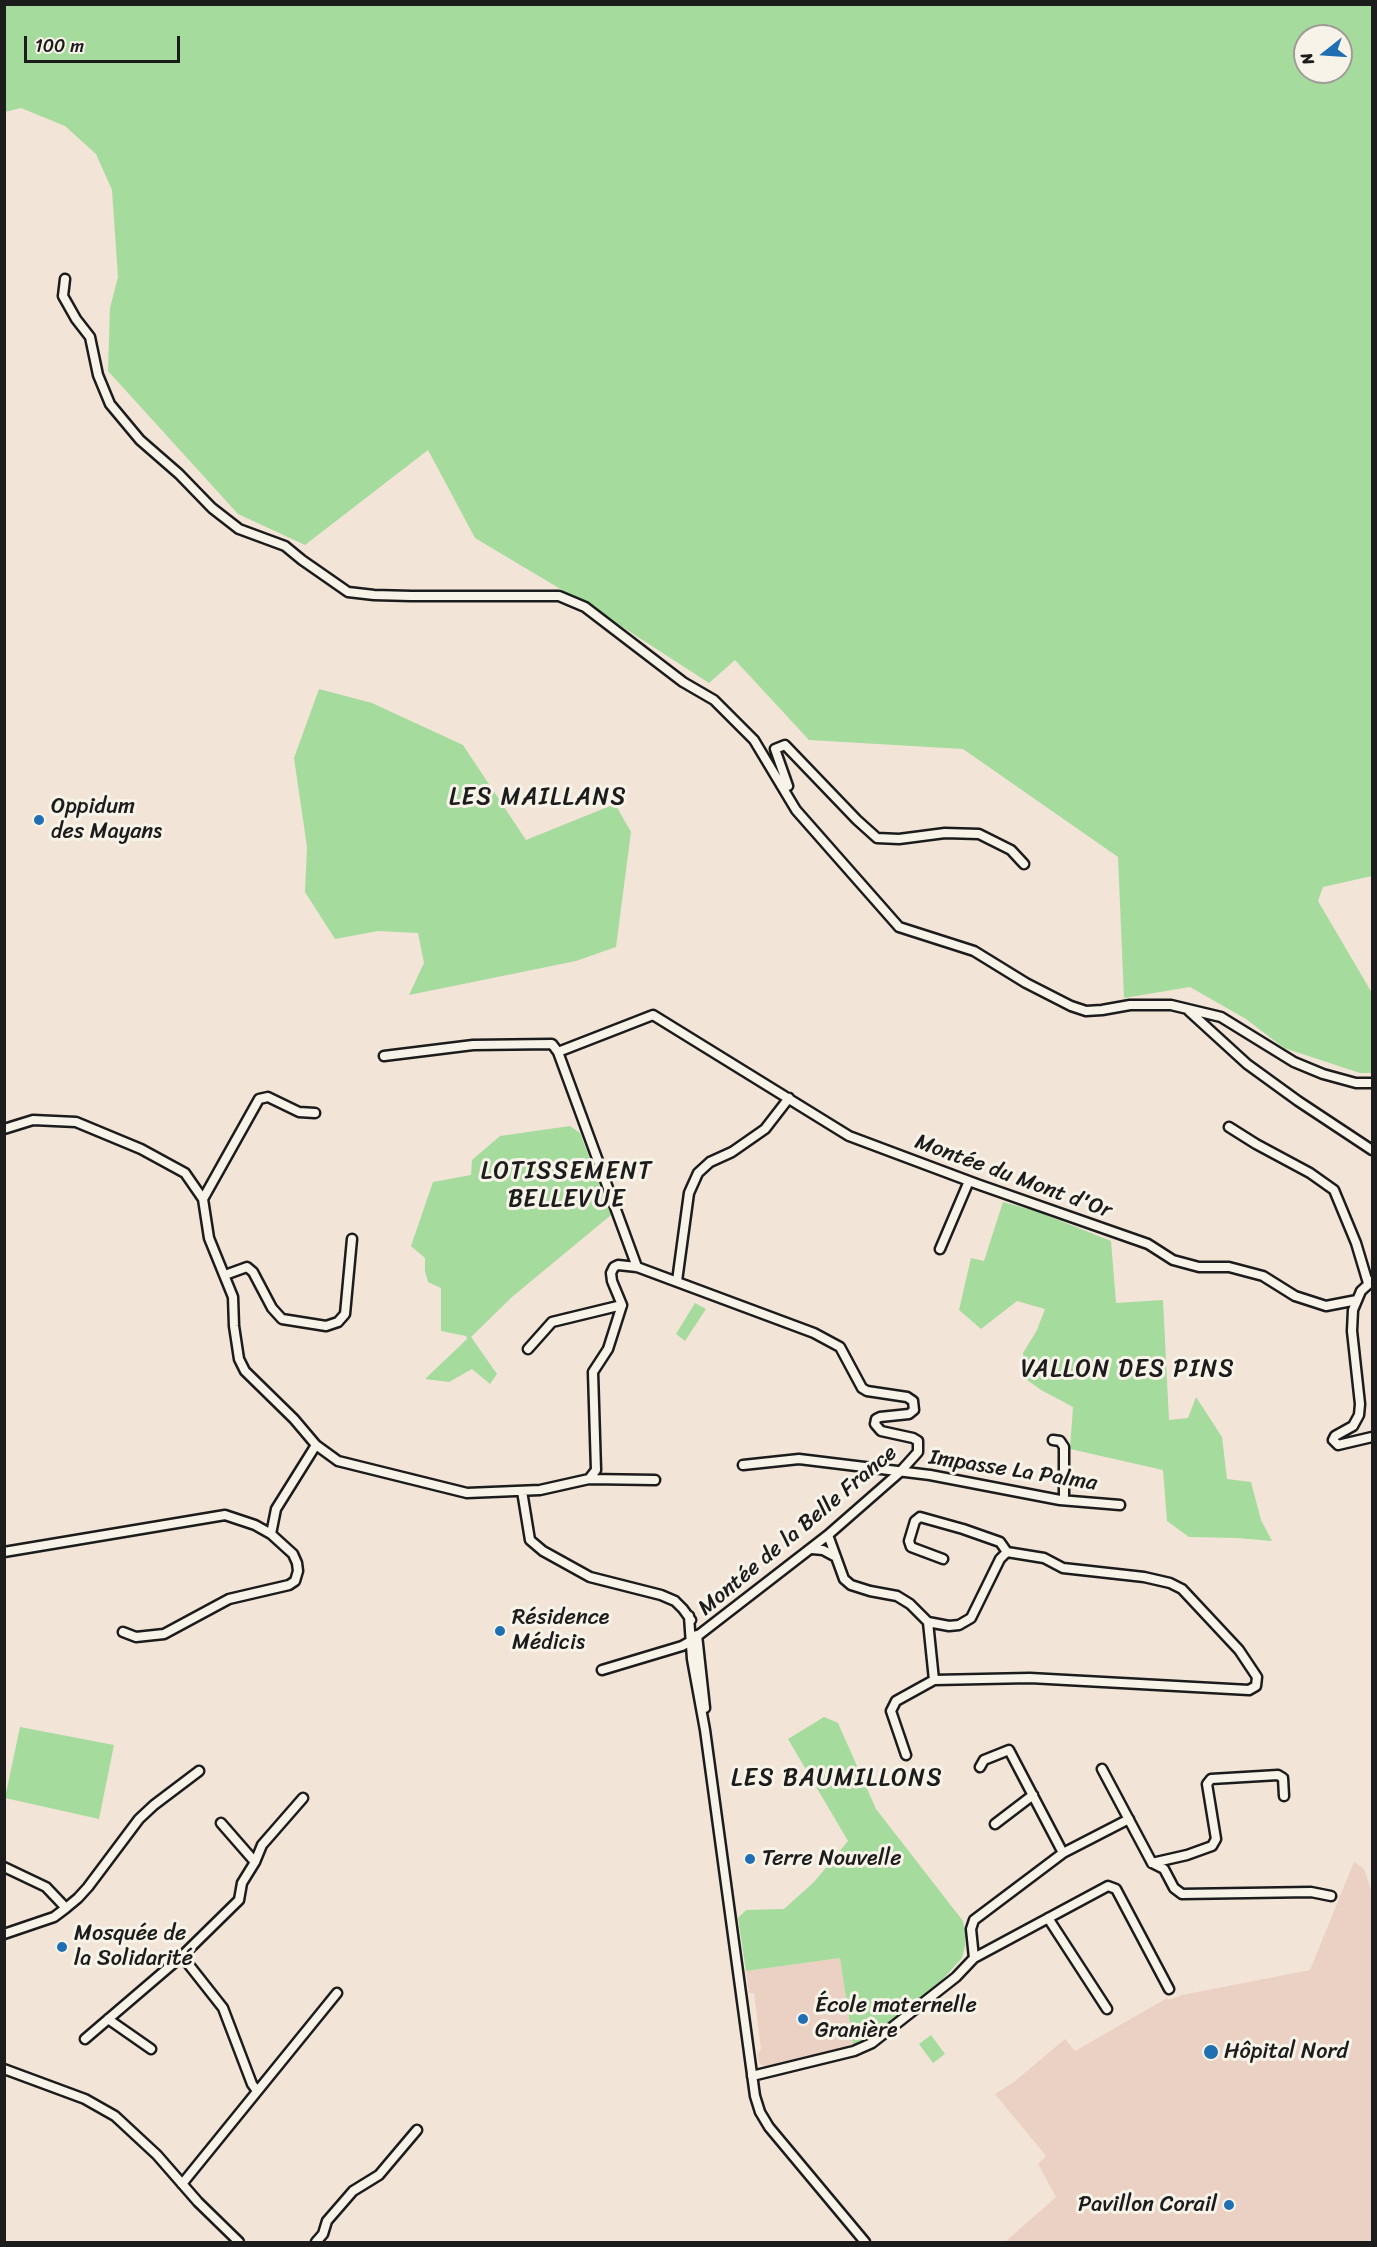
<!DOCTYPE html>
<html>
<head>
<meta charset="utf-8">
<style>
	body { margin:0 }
	#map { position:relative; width:1377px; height:2247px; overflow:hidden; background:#f2e4d7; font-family:Sriracha,sans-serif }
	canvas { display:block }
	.frame { position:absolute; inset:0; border:6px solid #1c1c1c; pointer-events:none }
	.north { position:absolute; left:1293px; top:24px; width:60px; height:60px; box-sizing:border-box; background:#f7f3e8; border:2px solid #9f9d96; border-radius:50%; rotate:253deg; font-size:16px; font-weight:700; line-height:24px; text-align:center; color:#1c1c1c }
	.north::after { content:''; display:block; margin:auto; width:21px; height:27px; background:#1f6fb2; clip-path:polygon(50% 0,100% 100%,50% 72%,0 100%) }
	.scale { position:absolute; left:24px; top:36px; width:156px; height:27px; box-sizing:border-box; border:3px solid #1c1c1c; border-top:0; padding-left:8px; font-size:18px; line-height:21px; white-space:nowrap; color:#1c1c1c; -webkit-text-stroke:4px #f7f3e8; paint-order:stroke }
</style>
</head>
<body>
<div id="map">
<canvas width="1377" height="2247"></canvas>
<div class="frame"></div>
<div class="north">N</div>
<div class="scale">100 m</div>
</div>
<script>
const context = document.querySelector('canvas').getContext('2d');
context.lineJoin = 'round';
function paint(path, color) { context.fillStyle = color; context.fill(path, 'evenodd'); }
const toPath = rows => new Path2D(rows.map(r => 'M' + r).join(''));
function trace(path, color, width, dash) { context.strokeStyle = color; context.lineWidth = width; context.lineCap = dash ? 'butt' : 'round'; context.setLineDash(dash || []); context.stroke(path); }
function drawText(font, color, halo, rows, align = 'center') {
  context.font = font + ' Sriracha,sans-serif'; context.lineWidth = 6; context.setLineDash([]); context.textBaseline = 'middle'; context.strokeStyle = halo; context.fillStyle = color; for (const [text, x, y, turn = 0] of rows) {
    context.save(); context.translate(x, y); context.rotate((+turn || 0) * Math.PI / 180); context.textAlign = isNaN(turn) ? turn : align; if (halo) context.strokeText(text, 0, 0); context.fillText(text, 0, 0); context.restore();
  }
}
paint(toPath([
	[1354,1862,1364,1869,1372,1893,1372,2242,1005,2242,1056,2197,1038,2164,1046,2156,995,2094,1014,2082,1065,2039,1075,2051,1167,1998,1169,2000,1182,1995,1310,1970],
	[840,1958,853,2045,769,2068,760,2064,757,2054,761,2049,754,1993,749,1993,746,1971]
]), '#ebd1c3');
paint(toPath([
	[5,5,1372,5,1372,876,1323,887,1318,901,1372,993,1372,1073,1360,1073,1284,1048,1246,1019,1190,987,1124,998,1118,857,963,749,809,740,735,660,709,683,604,615,475,538,428,450,305,545,238,514,108,371,110,308,118,277,112,190,96,154,65,126,21,108,5,112],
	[1305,36,1341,36,1341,72,1305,72],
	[319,689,372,703,463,745,526,840,615,804,631,832,616,947,576,961,409,995,424,963,418,933,378,931,335,939,305,892,307,847,294,758],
	[570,1126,580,1133,611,1215,512,1297,471,1337,497,1374,490,1384,472,1369,449,1382,425,1379,467,1339,466,1336,441,1331,441,1288,428,1282,425,1271,425,1258,411,1246,433,1182,471,1175,472,1160,500,1136],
	[1003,1202,1036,1211,1111,1241,1116,1303,1163,1300,1169,1420,1188,1418,1196,1397,1222,1437,1227,1479,1251,1482,1261,1520,1272,1541,1237,1538,1189,1537,1167,1521,1163,1470,1070,1449,1073,1407,1041,1390,1026,1379,1023,1353,1037,1330,1045,1309,1017,1301,981,1329,959,1310,971,1258,984,1261],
	[695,1303,706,1309,685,1341,676,1334],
	[824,1717,838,1723,876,1809,963,1921,965,1932,965,1946,962,1958,943,1979,894,2019,865,2040,853,2045,840,1958,746,1971,738,1918,746,1910,784,1909,814,1882,848,1841,788,1739],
	[20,1727,114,1745,99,1819,5,1798],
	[931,2035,945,2054,933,2063,919,2044]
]), '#a6db9e');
const street = toPath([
	[65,279,63,296,76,319,90,337,98,375,110,404,140,440,179,474,212,508,239,529,285,546,302,560,348,592,374,595,411,596,559,596,585,607,683,682,714,700,754,740,796,810,899,927,974,951,1026,983,1071,1006,1086,1011,1102,1010,1130,1005,1171,1005,1221,1017,1294,1062,1323,1074,1356,1083,1372,1083],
	[788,786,775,749,785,745,857,820,877,838,899,839,945,833,979,834,1011,850,1024,864],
	[1189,1011,1247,1064,1298,1101,1372,1150],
	[558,1052,653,1015,849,1136,977,1184,1148,1244,1173,1260,1199,1267,1229,1267,1263,1276,1295,1296,1326,1306,1357,1300],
	[384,1056,473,1045,552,1044,558,1052,637,1267],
	[1229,1127,1256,1144,1310,1173,1334,1190,1356,1243,1368,1283],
	[4,1129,33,1120,76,1122,141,1149,185,1173,203,1199,209,1238,233,1297,234,1326,239,1359,245,1371,294,1419,316,1445,338,1461,467,1493,540,1490,589,1479,596,1470,593,1372,608,1349,622,1305,612,1281,611,1273,614,1267,618,1265,637,1267,814,1333,840,1347,862,1388,867,1391,907,1397,913,1401,914,1410,909,1414,880,1417,876,1419,875,1424,881,1431,913,1438,918,1441,918,1452,900,1472,828,1535,691,1641,682,1646,602,1670],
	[203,1199,259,1099,268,1097,299,1112,315,1113],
	[940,1249,969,1181],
	[225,1275,247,1267,253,1272,272,1308,282,1319,326,1326,338,1322,345,1314,352,1239],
	[677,1281,689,1193,698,1173,710,1162,732,1152,765,1129,789,1098],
	[1372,1281,1361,1291,1353,1310,1352,1331,1360,1404,1359,1415,1353,1426,1335,1436,1333,1440,1338,1445,1372,1437],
	[528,1349,552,1322,622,1305],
	[1053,1440,1060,1441,1064,1447,1064,1499],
	[743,1465,799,1459,930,1475,1060,1500,1120,1505],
	[589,1479,655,1480],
	[522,1491,530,1540,543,1551,590,1577,661,1595,675,1601,683,1609,691,1620],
	[271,1534,276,1509,316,1445],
	[828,1535,844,1579,851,1585,870,1591,897,1596,910,1604,928,1622,934,1680],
	[812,1549,823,1550,836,1557],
	[4,1552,225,1515,255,1525,271,1534,293,1554,297,1563,298,1571,295,1581,289,1585,229,1599,164,1634,136,1637,123,1632],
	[943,1559,911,1547,909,1541,915,1521,920,1517,963,1529,1000,1542,1007,1552],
	[689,1616,692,1659,705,1730,755,2096,760,2112,769,2127,865,2242],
	[697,1635,705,1708],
	[906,1755,891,1711,896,1701,934,1680,1030,1678,1249,1690,1256,1686,1257,1677,1239,1650,1182,1589,1170,1583,1144,1577,1063,1568,1044,1558,1007,1552,1000,1559,971,1618,959,1625,949,1626,928,1622],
	[980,1767,984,1760,1009,1750,1063,1853],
	[1102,1769,1152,1863,1164,1869,1174,1888,1182,1894,1311,1892,1331,1896],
	[221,1823,255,1862],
	[995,1824,1033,1795],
	[1152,1863,1187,1855,1212,1846,1216,1839,1207,1784,1211,1779,1278,1775,1283,1778,1284,1796],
	[4,1867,46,1887,66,1908,78,1898,88,1887,139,1819,154,1805,199,1771],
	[1048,1918,1107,2009],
	[4,1934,54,1917,66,1908],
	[182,1956,239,1900,242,1883,255,1862,262,1845,303,1798],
	[974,1958,1108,1886,1116,1889,1169,1989],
	[108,2019,151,2049],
	[85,2039,182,1956,223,2008,252,2084,257,2091],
	[4,2069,85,2099,115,2116,157,2155,198,2202,239,2242],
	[752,2076,854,2051,872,2043,956,1977,974,1958,971,1929,974,1920,1063,1853,1129,1819],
	[182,2184,337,1993],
	[316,2242,323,2234,327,2221,353,2191,379,2175,417,2130]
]);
trace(street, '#1c1c1c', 13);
trace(street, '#f7f3e8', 8);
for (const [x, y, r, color] of [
	[39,820,6,"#1f6fb2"],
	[500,1631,6,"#1f6fb2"],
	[750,1859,6,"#1f6fb2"],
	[62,1947,6,"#1f6fb2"],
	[803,2019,6,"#1f6fb2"],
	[1211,2052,8,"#1f6fb2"],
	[1229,2205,6,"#1f6fb2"]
]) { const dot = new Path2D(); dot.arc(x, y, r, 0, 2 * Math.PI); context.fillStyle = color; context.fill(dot); trace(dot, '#f7f3e8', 2); }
drawText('22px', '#1c1c1c', '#f7f3e8', [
	["Oppidum",51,807],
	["des Mayans",51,832],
	["Résidence",512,1618],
	["Médicis",512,1643],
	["Terre Nouvelle",762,1859],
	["Mosquée de",74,1934],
	["la Solidarité",74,1959],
	["École maternelle",815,2006],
	["Granière",815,2031],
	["Hôpital Nord",1224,2052],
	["Pavillon Corail",1217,2205,"right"]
], 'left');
drawText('22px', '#1c1c1c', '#f7f3e8', [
	["Montée du Mont d'Or",1013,1177,20],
	["Impasse La Palma",1013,1471,9],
	["Montée de la Belle France",798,1531,-40]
]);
context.letterSpacing = '1.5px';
drawText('24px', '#1c1c1c', '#f7f3e8', [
	["LES MAILLANS",538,798],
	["LOTISSEMENT",567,1172],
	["BELLEVUE",567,1200],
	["VALLON DES PINS",1128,1370],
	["LES BAUMILLONS",837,1779]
]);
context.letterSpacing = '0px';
</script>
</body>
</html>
